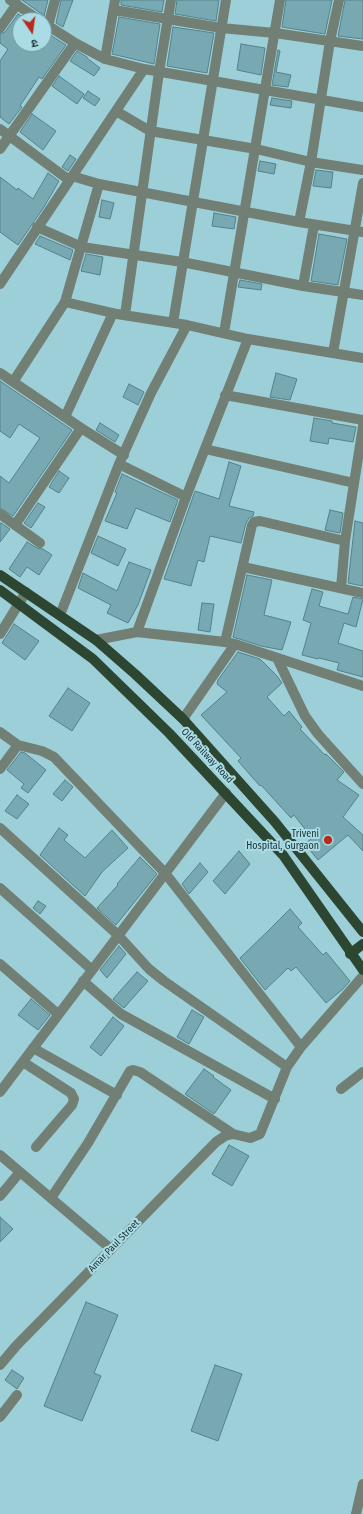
<!DOCTYPE html>
<html>
<head>
<meta charset="utf-8">
<style>
	body { margin:0 }
	#map { position:relative; width:363px; height:1514px; overflow:hidden; background:#9dcfd9; font-family:"Fira Sans Condensed","Noto Sans Devanagari",sans-serif }
	canvas { display:block }
	.north { position:absolute; left:12px; top:12px; width:40px; height:40px; box-sizing:border-box; background:#aadce6; border:1px solid #7399a0; border-radius:50%; rotate:167deg; font-size:11px; font-weight:700; line-height:16px; text-align:center; color:#203538 }
	.north::after { content:''; display:block; margin:auto; width:14px; height:18px; background:#b82b1b; clip-path:polygon(50% 0,100% 100%,50% 72%,0 100%) }
</style>
</head>
<body>
<div id="map">
<canvas width="363" height="1514"></canvas>
<div class="north">उ</div>
</div>
<script>
const context = document.querySelector('canvas').getContext('2d');
context.lineJoin = 'round';
function paint(path, color) { context.fillStyle = color; context.fill(path, 'evenodd'); }
const toPath = rows => new Path2D(rows.map(r => 'M' + r).join(''));
function trace(path, color, width, dash) { context.strokeStyle = color; context.lineWidth = width; context.lineCap = dash ? 'butt' : 'round'; context.setLineDash(dash || []); context.stroke(path); }
function drawText(font, color, halo, rows, align = 'center') {
  context.font = font + ' "Fira Sans Condensed",sans-serif'; context.lineWidth = 4; context.setLineDash([]); context.textBaseline = 'middle'; context.strokeStyle = halo; context.fillStyle = color; for (const [text, x, y, turn = 0] of rows) {
    context.save(); context.translate(x, y); context.rotate((+turn || 0) * Math.PI / 180); context.textAlign = isNaN(turn) ? turn : align; if (halo) context.strokeText(text, 0, 0); context.fillText(text, 0, 0); context.restore();
  }
}
const building = toPath([
	[22,0,48,0,44,16,43,15,22,0],
	[61,0,73,0,63,27,56,23,61,0],
	[121,0,164,0,162,12,121,5,121,0],
	[177,0,219,0,216,21,175,14,177,0],
	[286,0,332,0,325,34,282,27,286,0],
	[345,0,363,0,363,39,338,36,345,0],
	[18,14,28,20,20,20,20,44,44,44,44,31,66,45,42,79,39,77,20,106,22,107,9,124,0,117,0,61,8,49,0,43,0,34,5,32,18,14],
	[119,17,160,24,154,64,112,54,119,17],
	[173,27,214,33,207,73,167,66,173,27],
	[241,44,265,48,261,75,237,70,241,44],
	[278,50,280,51,276,72,291,75,288,87,272,85,278,50],
	[77,51,87,57,87,58,100,68,94,76,70,61,77,51],
	[59,76,84,94,77,104,52,86,59,76],
	[88,91,100,99,95,106,83,98,88,91],
	[272,98,292,101,291,108,270,105,272,98],
	[32,114,56,131,43,150,20,132,32,114],
	[70,155,76,159,68,171,62,167,70,155],
	[260,161,276,164,274,174,258,171,260,161],
	[316,170,333,172,331,188,313,186,316,170],
	[48,173,59,181,44,207,18,245,0,232,0,177,17,190,18,188,33,199,48,173],
	[102,200,114,203,110,219,99,217,102,200],
	[214,213,236,217,234,229,212,226,214,213],
	[319,234,347,239,338,285,311,281,319,234],
	[40,236,73,250,70,260,35,244,40,236],
	[86,254,103,257,100,275,81,271,86,254],
	[240,280,262,284,261,290,238,287,240,280],
	[276,373,297,379,290,400,270,397,276,373],
	[0,381,72,430,13,516,0,508,0,476,9,483,40,438,19,424,10,438,0,431,0,381],
	[129,384,144,392,138,405,123,397,129,384],
	[314,418,332,421,332,423,356,427,353,442,329,438,328,444,310,441,314,418],
	[100,423,119,435,115,442,96,430,100,423],
	[229,462,241,466,229,506,254,512,253,516,249,518,246,523,241,543,210,536,204,562,198,560,191,586,164,579,195,491,219,499,229,462],
	[59,471,69,478,59,493,49,487,59,471],
	[122,474,178,500,170,522,136,508,127,529,105,521,117,493,115,492,122,474],
	[38,503,45,507,31,528,24,523,38,503],
	[330,510,343,513,340,533,325,530,330,510],
	[355,521,363,523,363,586,348,583,355,521],
	[1,523,10,529,0,542,0,525,1,523],
	[98,536,126,549,118,566,91,553,98,536],
	[27,542,37,548,43,549,52,555,39,575,27,567,20,577,9,569,27,542],
	[129,562,151,570,138,605,128,623,107,613,111,605,78,588,83,573,117,591,129,562],
	[247,575,272,580,264,615,291,622,282,650,261,646,233,637,247,575],
	[312,589,323,592,319,606,348,614,353,597,363,599,356,627,344,623,338,643,363,651,363,677,337,670,339,663,319,658,318,659,302,655,311,623,303,620,312,589],
	[202,603,214,604,210,632,198,630,202,603],
	[14,624,39,641,25,660,2,643,14,624],
	[238,652,260,659,277,676,282,683,267,697,284,716,289,711,302,727,300,729,325,755,326,754,344,772,337,780,359,795,343,817,363,835,363,851,348,835,318,860,305,844,312,838,294,815,291,818,261,785,260,786,238,761,241,758,201,715,227,692,217,684,218,680,238,652],
	[68,688,90,703,72,731,49,716,68,688],
	[21,752,25,753,46,770,28,793,21,788,24,784,7,770,21,752],
	[65,780,73,787,62,801,53,794,65,780],
	[17,795,29,804,17,819,5,811,17,795],
	[59,828,68,835,64,840,85,858,112,830,128,848,102,872,85,896,40,855,59,828],
	[239,851,250,864,225,894,213,881,239,851],
	[140,857,157,874,116,925,97,908,118,885,117,884,140,857],
	[200,863,208,872,189,894,182,884,200,863],
	[38,901,46,906,40,914,33,908,38,901],
	[290,909,302,923,298,927,323,955,326,952,350,981,343,989,326,1003,296,967,291,971,288,968,265,990,240,958,267,932,290,909],
	[119,946,126,954,107,978,100,970,119,946],
	[137,972,148,981,124,1008,113,999,137,972],
	[31,999,50,1015,38,1030,18,1015,31,999],
	[192,1010,204,1017,189,1044,177,1037,192,1010],
	[113,1017,124,1026,101,1056,90,1047,113,1017],
	[204,1069,214,1076,213,1077,231,1090,214,1114,185,1094,204,1069],
	[229,1145,249,1156,232,1186,212,1174,229,1145],
	[0,1217,13,1229,0,1242,0,1217],
	[86,1302,118,1315,94,1373,101,1376,82,1421,44,1406,86,1302],
	[215,1365,242,1374,218,1441,191,1431,215,1365],
	[12,1370,24,1378,17,1389,5,1380,12,1370]
]);
paint(building, '#78a9b2');
trace(building, '#52828b', 1);
trace(toPath([
	[10,0,39,20],
	[114,10,221,28,275,33,363,46],
	[44,23,75,43,105,59,144,69,363,107],
	[48,26,55,0],
	[0,28,17,4],
	[105,59,115,0],
	[116,111,150,131,256,149,311,162,363,170],
	[0,129,69,180],
	[0,149,75,43],
	[72,176,99,184,299,222,363,232],
	[299,222,311,162,330,41,339,0],
	[37,227,82,247,182,262,303,286,363,295],
	[0,284,144,69],
	[303,286,314,225],
	[65,302,117,314,187,325,248,339,363,358],
	[125,315,159,72,171,0],
	[173,323,226,0],
	[224,333,280,0],
	[333,353,363,183],
	[0,373,81,428,124,455],
	[13,382,65,302,99,184],
	[225,395,363,420],
	[65,417,113,313],
	[205,449,354,483],
	[119,464,186,497],
	[0,514,40,543],
	[15,525,81,428],
	[243,567,363,593],
	[341,588,345,541,363,426],
	[60,615,119,464,151,393,187,325],
	[137,632,186,497,248,339],
	[0,634,26,592],
	[96,640,137,632,225,642,235,644,363,686],
	[225,642,252,525,254,522,260,521,345,541],
	[277,658,305,716,318,734,363,784],
	[183,719,235,644],
	[0,732,18,745,42,751,54,757,165,873,301,1047],
	[0,769,18,745],
	[0,828,118,935,149,969,164,981,287,1067],
	[0,888,91,969],
	[0,964,58,1014],
	[83,981,121,1014,275,1099],
	[33,1048,117,1095],
	[23,1062,71,1093,74,1099,72,1105,36,1147],
	[341,1089,363,1072],
	[0,1092,226,793],
	[0,1155,111,1249],
	[0,1196,20,1172],
	[51,1198,88,1143,130,1071,133,1070,140,1072,233,1134,250,1138,260,1134,287,1067,301,1047,363,976],
	[0,1365,16,1346,216,1142,225,1136,233,1134],
	[0,1417,17,1395],
	[356,1514,363,1484]
]), '#717f74', 10);
trace(toPath([
	[0,575,96,640,135,674,183,719,275,822,363,932],
	[0,590,93,659,169,733,283,855,363,970],
	[350,954,363,944]
]), '#2d4632', 10);
for (const [x, y, r, color] of [
	[328,840,5,"#b82b1b"]
]) { const dot = new Path2D(); dot.arc(x, y, r, 0, 2 * Math.PI); context.fillStyle = color; context.fill(dot); trace(dot, '#aadce6', 1.5); }
drawText('10px', '#203538', '#aadce6', [
	["Old Railway Road",207,756,47],
	["Amar Paul Street",114,1246,-46]
]);
drawText('10px', '#203538', '#aadce6', [
	["Triveni",319,834],
	["Hospital, Gurgaon",319,846]
], 'right');
</script>
</body>
</html>
